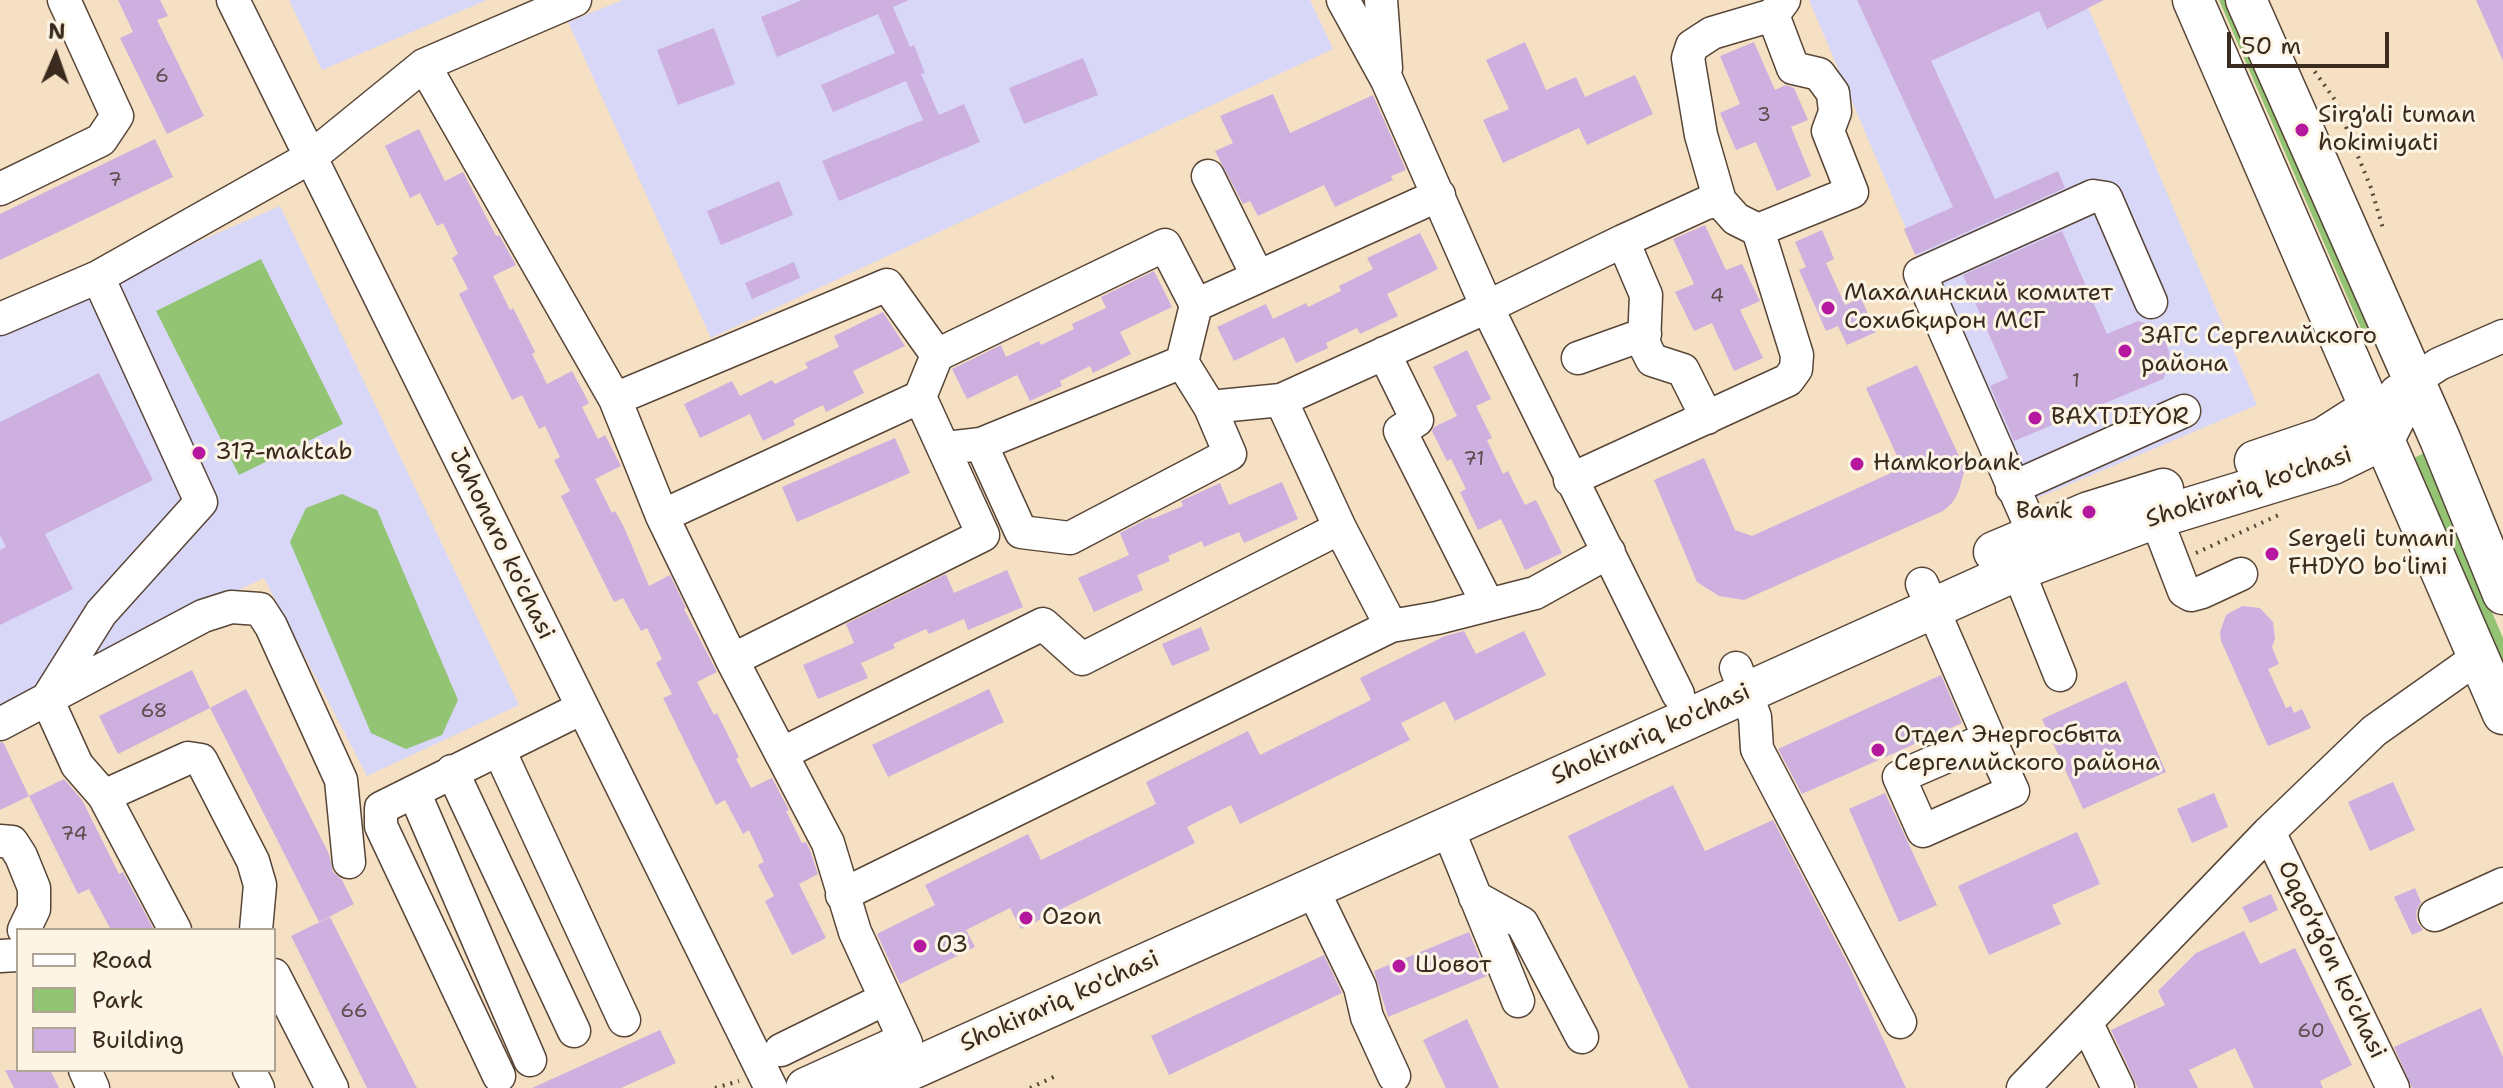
<!DOCTYPE html>
<html>
<head>
<meta charset="utf-8">
<style>
	body { margin:0 }
	#map { position:relative; width:2503px; height:1088px; overflow:hidden; background:#f5e0c3; font-family:"Shantell Sans",sans-serif }
	canvas { display:block }
	.legend { position:absolute; left:16px; top:928px; width:260px; height:144px; box-sizing:border-box; background:#fcf5e5; border:2px solid #afa495; margin:0; padding:10px 14px; list-style:none; font-size:24px; color:#3b2a1e }
	.legend li { display:flex; align-items:center; gap:16px; height:40px }
	.legend b { width:40px; border:2px solid #afa495 }
	.north { position:absolute; left:16px; top:16px; width:80px; height:80px; -webkit-text-stroke:6px #fcf5e5; paint-order:stroke; rotate:2deg; font-size:22px; font-weight:700; line-height:32px; text-align:center; color:#3b2a1e }
	.north::after { content:''; display:block; margin:auto; width:28px; height:36px; background:#3b2a1e; clip-path:polygon(50% 0,100% 100%,50% 72%,0 100%) }
	.scale { position:absolute; left:2227px; top:32px; width:162px; height:36px; box-sizing:border-box; border:4px solid #3b2a1e; border-top:0; padding-left:10px; font-size:24px; line-height:28px; white-space:nowrap; color:#3b2a1e; -webkit-text-stroke:6px #fcf5e5; paint-order:stroke }
</style>
</head>
<body>
<div id="map">
<canvas width="2503" height="1088"></canvas>
<ul class="legend">
<li><b style="height:10px;background:#fff"></b>Road</li>
<li><b style="height:22px;background:#92c474"></b>Park</li>
<li><b style="height:22px;background:#cdb0df"></b>Building</li>
</ul>
<div class="north">N</div>
<div class="scale">50 m</div>
</div>
<script>
const context = document.querySelector('canvas').getContext('2d');
context.lineJoin = 'round';
function paint(path, color) { context.fillStyle = color; context.fill(path, 'evenodd'); }
const toPath = rows => new Path2D(rows.map(r => 'M' + r).join(''));
function trace(path, color, width, dash) { context.strokeStyle = color; context.lineWidth = width; context.lineCap = dash ? 'butt' : 'round'; context.setLineDash(dash || []); context.stroke(path); }
function drawText(font, color, halo, rows, align = 'center') {
  context.font = font + ' "Shantell Sans",sans-serif'; context.lineWidth = 6; context.setLineDash([]); context.textBaseline = 'middle'; context.strokeStyle = halo; context.fillStyle = color; for (const [text, x, y, turn = 0] of rows) {
    context.save(); context.translate(x, y); context.rotate((+turn || 0) * Math.PI / 180); context.textAlign = isNaN(turn) ? turn : align; if (halo) context.strokeText(text, 0, 0); context.fillText(text, 0, 0); context.restore();
  }
}
paint(toPath([
	[289,0,487,0,322,70],
	[623,0,1310,0,1333,49,711,338,568,22],
	[1809,0,2085,0,2257,405,2023,504],
	[280,206,519,705,367,776,264,578,0,704,0,328]
]), '#d8d7f8');
paint(toPath([
	[2219,0,2232,0,2373,326,2362,331],
	[261,259,343,424,239,475,156,311],
	[2424,453,2503,638,2503,670,2414,458],
	[342,494,377,510,458,700,442,735,406,749,371,733,290,542,306,508]
]), '#92c474');
paint(toPath([
	[118,0,160,0,168,16,157,20,204,116,167,134,120,38,133,32],
	[802,0,909,0,893,7,910,47,914,45,925,73,921,74,939,115,964,104,980,142,839,201,822,161,923,120,906,81,833,112,821,85,895,53,878,14,777,57,761,17],
	[1857,0,2104,0,2047,29,2039,11,1931,61,1995,199,2058,171,2065,188,1915,255,1904,229,1953,207],
	[2476,0,2503,0,2503,61],
	[714,28,735,84,678,105,657,50],
	[1525,42,1546,90,1576,77,1585,97,1635,75,1653,114,1587,145,1579,128,1503,163,1483,120,1509,109,1486,60],
	[1754,42,1775,90,1786,85,1794,88,1808,120,1791,127,1811,176,1777,191,1756,142,1736,150,1720,113,1740,104,1720,56],
	[1083,58,1098,95,1024,124,1009,88],
	[1273,94,1290,133,1373,95,1406,170,1391,176,1393,180,1335,207,1324,185,1258,216,1250,201,1243,204,1215,151,1233,143,1220,116],
	[419,129,445,181,463,172,496,236,499,235,516,265,493,276,510,310,513,308,535,352,532,354,547,384,572,371,589,403,582,407,598,439,605,435,621,466,595,479,612,513,615,511,624,527,649,586,670,575,686,608,684,609,717,672,697,682,714,715,717,713,739,757,736,759,751,788,772,778,789,810,786,811,802,843,806,842,810,850,818,874,799,884,826,938,792,955,765,901,774,896,758,865,764,862,749,830,743,834,725,800,716,805,663,698,672,694,656,663,662,659,647,628,641,631,623,598,614,602,561,496,570,491,554,460,560,457,545,426,539,429,522,395,512,400,459,294,468,289,452,258,458,254,443,223,437,226,420,193,410,198,385,146],
	[155,139,173,177,0,260,0,214],
	[779,181,793,215,721,245,707,211],
	[1705,225,1726,270,1742,264,1760,301,1740,310,1763,358,1734,371,1712,323,1694,331,1675,292,1694,284,1673,239],
	[1822,230,1834,259,1826,263,1845,305,1861,298,1876,332,1847,345,1838,326,1826,331,1799,270,1806,267,1795,242],
	[2062,231,2107,334,2138,321,2153,325,2163,335,2169,352,2169,366,2163,379,2014,441,1990,386,2008,378,1963,275],
	[1420,233,1438,269,1387,294,1398,316,1360,334,1357,328,1326,343,1328,348,1296,363,1284,337,1234,361,1217,327,1266,304,1273,319,1306,303,1308,307,1341,291,1339,286,1373,269,1367,258],
	[794,262,800,278,752,299,745,283],
	[1154,271,1172,307,1120,332,1131,354,1093,373,1090,366,1060,381,1062,386,1030,401,1017,375,967,399,952,369,1001,345,1006,357,1039,341,1041,345,1074,329,1072,324,1106,308,1101,297],
	[883,312,905,346,853,371,864,393,826,412,823,405,793,420,795,425,763,441,750,414,700,438,684,404,732,381,740,396,772,380,775,384,808,368,805,363,839,347,834,336],
	[1467,350,1491,399,1476,406,1492,438,1487,440,1503,474,1508,471,1525,505,1536,500,1562,553,1525,570,1501,519,1478,530,1460,492,1466,489,1451,459,1447,461,1432,431,1434,427,1457,416,1433,367],
	[1917,365,1965,469,1958,493,1952,503,1943,511,1744,600,1719,596,1697,582,1654,480,1704,458,1735,530,1752,536,1891,473,1897,456,1866,388],
	[99,373,153,480,45,534,73,589,0,625,0,550,6,547,0,535,0,422],
	[895,438,910,473,797,522,782,487],
	[1282,482,1298,519,1244,543,1239,532,1204,547,1202,541,1168,556,1170,561,1137,575,1143,590,1094,612,1078,578,1129,555,1120,533,1151,517,1152,519,1183,506,1181,501,1220,483,1229,505],
	[1007,570,1023,607,968,630,964,619,929,634,926,629,893,644,895,648,861,663,868,678,818,699,803,665,854,643,846,624,946,574,954,593],
	[2242,606,2260,608,2273,622,2275,639,2272,647,2279,664,2268,669,2286,708,2291,706,2294,713,2302,709,2311,728,2268,746,2221,641,2220,632,2226,615],
	[1201,627,1210,650,1172,666,1162,644],
	[1464,631,1476,654,1524,631,1546,675,1455,721,1445,701,1401,723,1410,740,1240,824,1231,805,1187,827,1195,843,1021,929,1010,908,966,930,975,947,900,984,877,934,935,905,925,885,1028,834,1041,860,1156,804,1146,782,1248,731,1260,755,1371,700,1360,678,1445,636],
	[192,670,210,708,118,754,99,716],
	[1941,675,1962,723,1802,794,1778,749],
	[2126,681,2166,772,2083,809,2042,719],
	[246,689,329,854,333,872,342,880,354,904,319,922,210,708],
	[989,689,1004,722,888,777,872,745],
	[3,742,29,796,0,810,0,743],
	[64,779,82,800,119,874,123,872,154,930,111,930,89,889,78,894,29,796],
	[2393,782,2415,830,2370,851,2348,802],
	[1673,785,1705,851,1773,820,1849,966,1906,1088,1689,1088,1568,836],
	[1885,793,1937,905,1899,922,1849,809],
	[2214,793,2228,827,2192,843,2177,809],
	[2077,832,2100,884,2052,905,2061,924,1989,955,1958,886],
	[2415,888,2421,902,2416,912,2417,922,2423,930,2412,935,2394,897],
	[2271,894,2278,910,2250,923,2242,907],
	[330,917,417,1088,367,1088,291,936],
	[2244,931,2260,964,2295,948,2352,1065,2320,1081,2323,1088,2254,1088,2235,1048,2189,1070,2198,1088,2138,1088,2111,1030,2165,1005,2158,991,2196,953],
	[1469,932,1487,976,1388,1017,1374,971],
	[1324,955,1342,993,1169,1075,1151,1036],
	[2481,1008,2503,1057,2503,1088,2412,1088,2394,1047],
	[1467,1019,1499,1088,1446,1088,1423,1040],
	[660,1030,676,1063,621,1088,532,1088],
	[5,1070,50,1070,59,1088,14,1088]
]), '#cdb0df');
const minor = toPath([
	[233,0,771,1088],
	[1343,0,1387,80,1487,307,1678,694],
	[1381,0,1386,68],
	[424,65,615,399,662,516],
	[1208,176,1258,277],
	[0,189,101,140,117,116,64,0],
	[1720,201,1701,135,1688,58,1692,46,1712,33,1773,15],
	[1623,241,1706,203,1720,201,1736,219,1758,230,1852,192,1828,131,1835,112,1833,93,1819,74,1793,68,1773,15,1784,0],
	[98,277,201,502,101,613,47,699,203,616,231,607,260,609,271,626,341,780,349,862],
	[0,319,98,277,311,157,424,65,575,0],
	[1384,353,1417,420,1400,431,1488,605],
	[937,355,1165,245,1196,305,1439,195],
	[1578,358,1645,334],
	[1182,362,1196,305],
	[2396,392,2439,364,2503,336],
	[615,399,887,285,937,355,920,397,662,516,732,660,983,535,920,397],
	[1281,400,1487,307,1623,241,1646,295,1644,344,1652,360,1683,370,1707,418],
	[981,444,1021,532,1070,538,1230,454,1210,407],
	[946,448,981,444,1182,362,1210,407,1281,400,1340,528,1391,626,1437,618,1535,593,1609,552],
	[1570,480,1788,380,1796,369,1797,355,1758,230],
	[2012,488,2184,411],
	[2156,518,2184,591,2191,595,2202,592,2241,574],
	[2034,534,1920,274,2093,196,2106,198,2151,302],
	[2009,548,2060,675],
	[1922,584,1989,738,1899,777,1923,831,2013,791,1989,738],
	[732,660,828,843,855,932,906,1043],
	[1736,668,1755,717,1757,749,1900,1022],
	[0,724,47,699,77,765,104,796,188,758,201,760,253,861,260,885,256,930],
	[499,750,624,1020],
	[781,754,1043,624,1082,659,1340,528],
	[452,771,574,1031],
	[414,792,530,1060],
	[104,796,175,930],
	[1447,827,1518,1001],
	[2269,832,2393,1088],
	[0,841,12,842,21,856,34,888,34,909,24,930],
	[1312,888,1360,987,1367,1017,1394,1076],
	[842,895,1391,626],
	[1475,897,1522,923,1582,1037],
	[2435,915,2503,884],
	[0,956,18,955],
	[274,975,332,1088],
	[2087,1024,2118,1088],
	[781,1050,885,999],
	[85,1070,93,1088],
	[249,1070,258,1088],
	[499,1076,381,826,381,808,582,708],
	[2023,1088,2269,832,2374,731,2477,658]
]);
const major = toPath([
	[2193,0,2503,714],
	[2246,0,2440,439,2503,594],
	[2255,461,2323,438,2370,408],
	[1994,552,2089,512,2163,489],
	[806,1088,901,1045],
	[870,1088,2018,570,2156,518,2333,464,2384,439,2414,381]
]);
trace(minor, '#574537', 35);
trace(major, '#574537', 43);
trace(toPath([
	[2310,65,2335,100,2371,188,2384,232],
	[2196,553,2283,513],
	[715,1088,739,1081],
	[1030,1088,1058,1075]
]), '#574537', 4, [2, 6]);
trace(minor, '#fff', 32);
trace(major, '#fff', 40);
for (const [x, y, r, color] of [
	[2302,130,8,"#b5179e"],
	[1828,308,8,"#b5179e"],
	[2125,351,8,"#b5179e"],
	[2035,418,8,"#b5179e"],
	[199,453,8,"#b5179e"],
	[1857,464,8,"#b5179e"],
	[2089,512,8,"#b5179e"],
	[2272,554,8,"#b5179e"],
	[1878,750,8,"#b5179e"],
	[1026,918,8,"#b5179e"],
	[920,946,8,"#b5179e"],
	[1399,966,8,"#b5179e"]
]) { const dot = new Path2D(); dot.arc(x, y, r, 0, 2 * Math.PI); context.fillStyle = color; context.fill(dot); trace(dot, '#fcf5e5', 3); }
drawText('20px', '#604c4e', null, [
	["6",162,77],
	["3",1764,116],
	["7",115,181],
	["4",1717,297],
	["1",2076,382],
	["71",1474,460],
	["68",154,712],
	["74",74,835],
	["66",354,1012],
	["60",2311,1032]
]);
drawText('24px', '#3b2a1e', '#fcf5e5', [
	["Sirg'ali tuman",2318,116],
	["hokimiyati",2318,144],
	["Махалинский комитет",1844,294],
	["Сохибқирон МСГ",1844,322],
	["ЗАГС Сергелийского",2141,337],
	["района",2141,365],
	["BAXTDIYOR",2051,418],
	["317-maktab",215,453],
	["Hamkorbank",1873,464],
	["Bank",2073,512,"right"],
	["Sergeli tumani",2288,540],
	["FHDYO boʻlimi",2288,568],
	["Отдел Энергосбыта",1894,736],
	["Сергелийского района",1894,764],
	["Ozon",1042,918],
	["03",936,946],
	["Шовот",1415,966]
], 'left');
drawText('24px', '#3b2a1e', '#fcf5e5', [
	["Shokirariq ko'chasi",2249,488,-18],
	["Jahonaro ko'chasi",501,544,64],
	["Shokirariq ko'chasi",1651,735,-24],
	["Oqqo’rg’on ko'chasi",2331,960,64],
	["Shokirariq ko'chasi",1060,1002,-24]
]);
</script>
</body>
</html>
